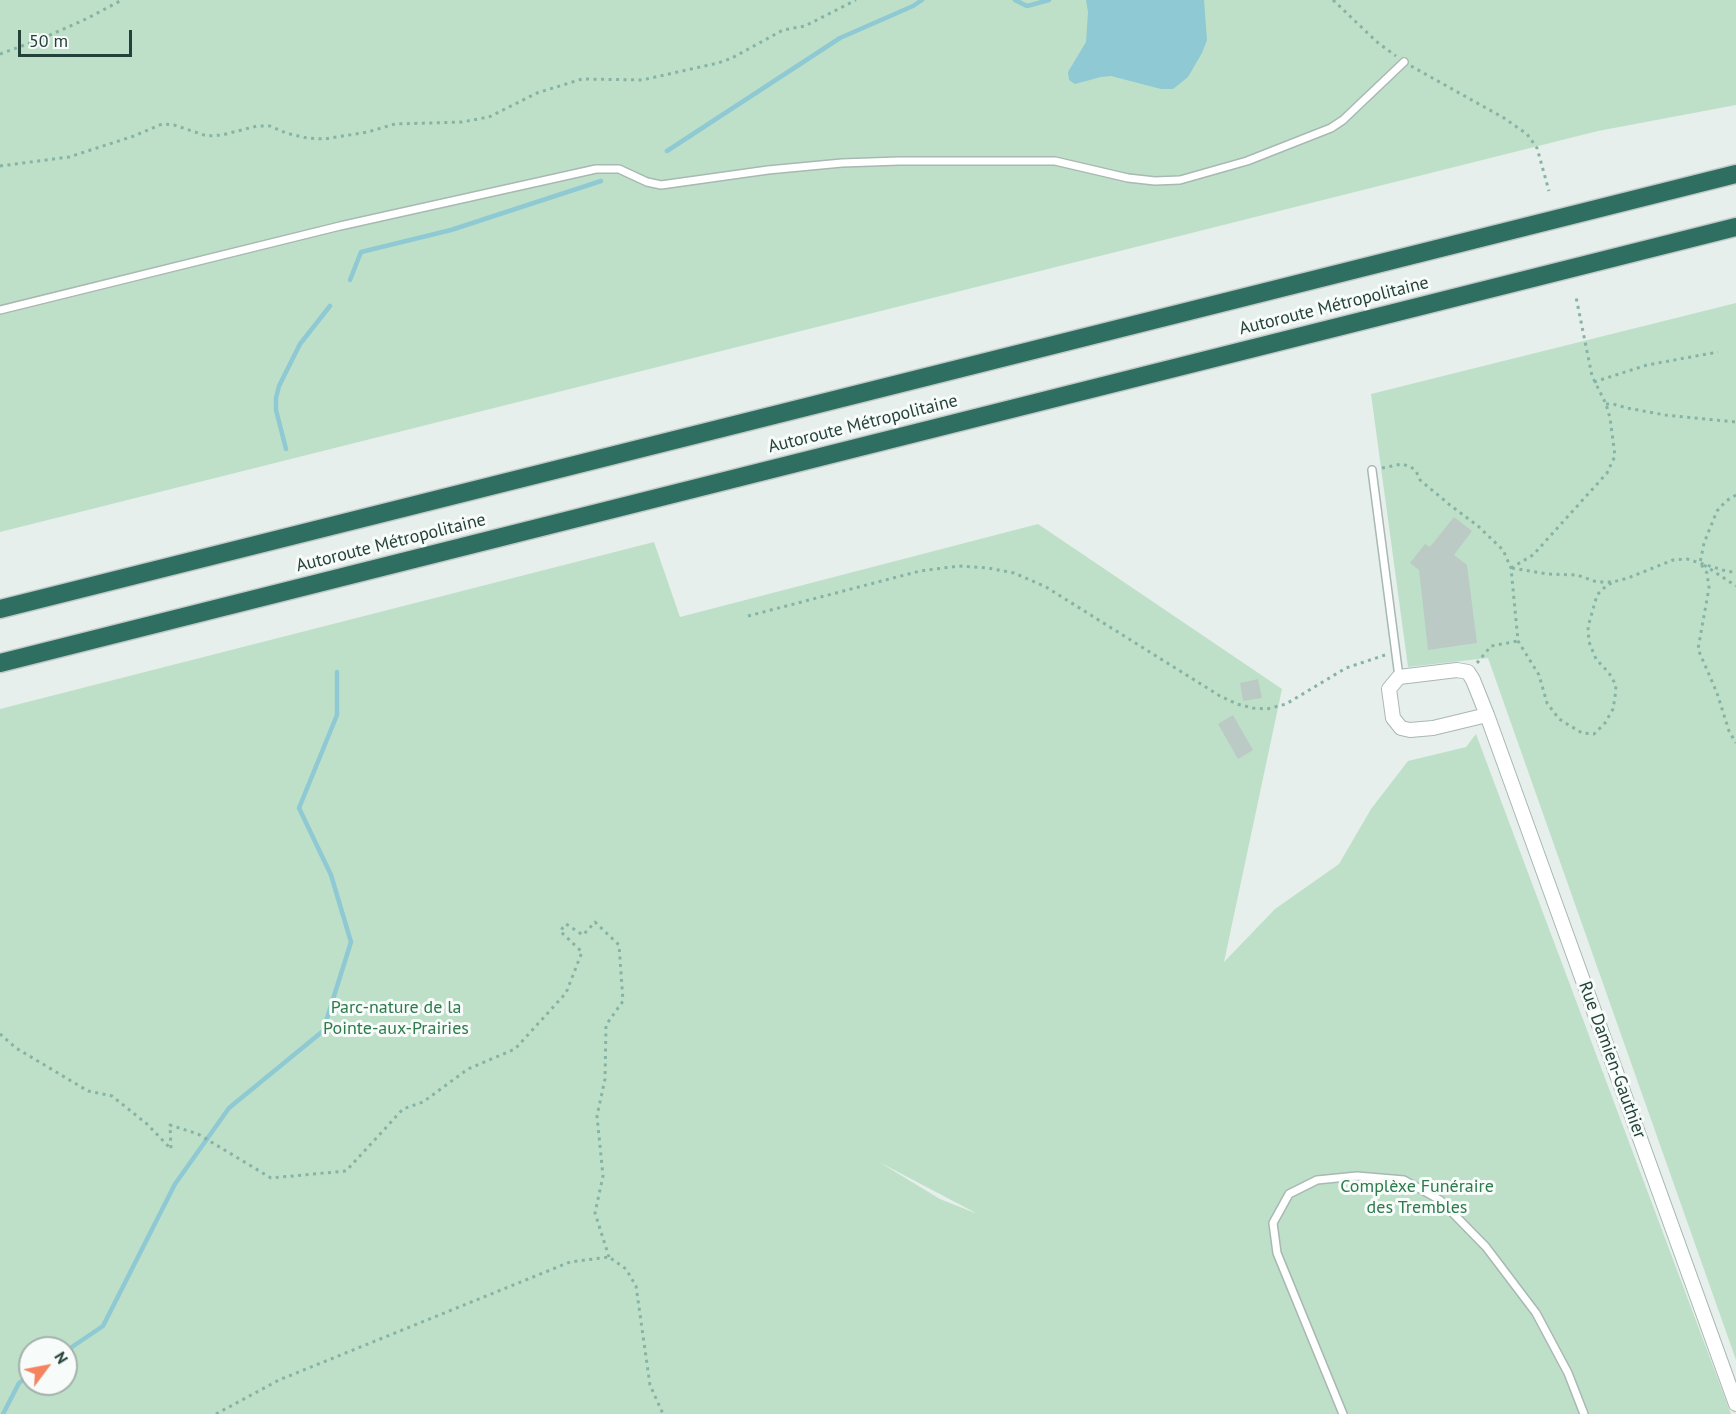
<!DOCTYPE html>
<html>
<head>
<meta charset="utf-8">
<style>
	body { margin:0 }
	#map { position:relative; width:1736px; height:1414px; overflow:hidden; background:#e6efeb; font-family:"PT Sans",sans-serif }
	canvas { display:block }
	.north { position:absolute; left:18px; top:1336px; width:60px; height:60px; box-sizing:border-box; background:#f7fbf9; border:2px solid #a3b1ad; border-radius:50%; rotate:58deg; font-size:16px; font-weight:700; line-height:24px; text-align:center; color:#24423a }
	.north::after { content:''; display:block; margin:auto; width:21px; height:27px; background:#f4845f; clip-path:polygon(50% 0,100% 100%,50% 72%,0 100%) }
	.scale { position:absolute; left:18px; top:30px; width:114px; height:27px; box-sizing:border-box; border:3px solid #24423a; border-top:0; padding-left:8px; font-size:18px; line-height:21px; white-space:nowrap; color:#24423a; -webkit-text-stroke:4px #f7fbf9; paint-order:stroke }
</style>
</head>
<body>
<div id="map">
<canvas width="1736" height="1414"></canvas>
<div class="north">N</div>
<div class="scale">50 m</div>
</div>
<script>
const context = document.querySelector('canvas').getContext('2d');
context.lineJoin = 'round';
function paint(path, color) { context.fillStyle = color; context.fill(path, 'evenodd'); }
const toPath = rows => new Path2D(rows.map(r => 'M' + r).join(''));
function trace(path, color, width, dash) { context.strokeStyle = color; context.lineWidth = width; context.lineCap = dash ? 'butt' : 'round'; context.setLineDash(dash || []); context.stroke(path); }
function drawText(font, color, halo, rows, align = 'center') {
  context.font = font + ' "PT Sans",sans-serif'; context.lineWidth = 6; context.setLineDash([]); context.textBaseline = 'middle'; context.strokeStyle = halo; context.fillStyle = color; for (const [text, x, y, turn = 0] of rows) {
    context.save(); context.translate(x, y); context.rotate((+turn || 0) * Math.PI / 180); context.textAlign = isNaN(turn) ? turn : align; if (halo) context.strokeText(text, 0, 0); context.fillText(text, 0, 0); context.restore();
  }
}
paint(toPath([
	[0,0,1736,0,1736,105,1598,131,0,532],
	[1736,303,1736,1360,1488,658,1408,667,1371,394],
	[1038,524,1282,689,1224,962,1275,909,1339,864,1371,809,1408,761,1466,747,1476,734,1731,1414,0,1414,0,709,654,542,680,617],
	[879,1162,974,1212,975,1213,940,1199],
	[30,1348,66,1348,66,1384,30,1384]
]), '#bfe0c8');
paint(toPath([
	[1086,0,1204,0,1207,40,1202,53,1188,77,1173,89,1161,89,1111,76,1101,77,1075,84,1069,80,1068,72,1086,42,1088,12]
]), '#8ec9d4');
trace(toPath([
	[1015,0,1027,6,1049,0],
	[667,151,840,38,913,6,922,0],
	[350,280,361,252,451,230,601,181],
	[286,449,276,410,276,398,279,386,300,344,330,306],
	[66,1351,103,1326,175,1184,229,1108,323,1031,351,942,331,875,299,808,337,715,337,672],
	[3,1414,19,1383,30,1375]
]), '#8ec9d4', 4.5);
paint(toPath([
	[1454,517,1472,531,1454,555,1467,565,1477,643,1428,650,1419,570,1410,563,1425,544,1430,547],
	[1258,679,1262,698,1243,701,1240,683],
	[1233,715,1253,750,1238,759,1218,724]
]), '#bbcac4');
const lane = toPath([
	[0,310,340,226,596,169,619,169,647,182,661,185,768,170,842,163,899,161,1055,161,1128,178,1155,181,1180,180,1247,161,1331,128,1343,120,1404,62],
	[1372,470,1399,677],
	[1343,1414,1277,1253,1273,1223,1289,1194,1317,1180,1357,1176,1404,1180,1440,1200,1486,1247,1536,1313,1568,1373,1584,1414]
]);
const street = toPath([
	[1487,715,1433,728,1410,730,1401,728,1393,718,1389,689,1399,677,1457,670,1468,672,1473,680,1487,715,1736,1404]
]);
const highway = toPath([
	[0,609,1736,174],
	[0,663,1736,227]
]);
trace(lane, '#a8b8b2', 10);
trace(street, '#a8b8b2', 16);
trace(highway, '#c2cac8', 21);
trace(toPath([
	[1333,0,1377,42,1396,56],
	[0,54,41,39,86,19,122,0],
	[1411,66,1504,118,1527,134,1537,148,1549,191],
	[0,166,69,157,134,136,162,124,174,125,207,136,222,135,257,126,270,126,286,133,307,138,324,139,368,132,395,124,462,122,489,117,537,93,582,79,642,80,718,63,732,58,783,30,805,26,856,0],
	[1594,382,1647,365,1718,352],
	[1606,404,1613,404,1627,408,1665,415,1736,422],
	[1382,468,1402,464,1411,467,1416,471,1420,480,1450,505,1478,526,1503,550,1511,568,1518,641,1539,675,1547,703,1559,719,1582,733,1594,734,1605,723,1613,709,1615,697,1616,685,1609,673,1596,659,1589,642,1588,627,1597,595,1606,586,1613,582],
	[1736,495,1726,501,1717,511,1704,543,1700,563,1707,573,1709,588,1698,649,1717,693,1729,731,1736,743],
	[1704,565,1736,586],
	[1511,568,1533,555,1607,473,1615,456,1610,418,1606,404,1592,376,1576,297],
	[1512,568,1547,574,1577,575,1597,582,1613,582,1628,578,1673,560,1687,559,1729,572,1736,571],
	[748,616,920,571,959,566,988,568,1014,573,1046,587,1220,696,1237,704,1253,708,1267,709,1286,704,1346,668,1385,655],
	[1477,663,1491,646,1518,641],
	[0,1034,16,1048,88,1091,112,1096,147,1124,171,1149,170,1125,198,1134,271,1178,346,1171,403,1109,423,1102,468,1069,515,1049,566,993,582,952,560,931,566,924,583,935,595,922,619,945,623,1001,606,1025,605,1079,597,1116,603,1176,595,1213,609,1257],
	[216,1414,279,1380,570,1262,609,1257,626,1269,636,1286,650,1385,663,1414]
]), '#86b3a5', 3, [3, 4.5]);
trace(lane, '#fff', 7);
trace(street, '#fff', 14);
trace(highway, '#2f6f62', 18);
drawText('18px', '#24423a', '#f7fbf9', [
	["Autoroute Métropolitaine",1334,306,-14],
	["Autoroute Métropolitaine",863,424,-14],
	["Autoroute Métropolitaine",391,543,-14],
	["Rue Damien-Gauthier",1612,1060,70]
]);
drawText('18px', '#2d7a4b', '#f7fbf9', [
	["Parc-nature de la",396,1008],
	["Pointe-aux-Prairies",396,1029],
	["Complèxe Funéraire",1417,1187],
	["des Trembles",1417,1208]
]);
</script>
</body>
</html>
